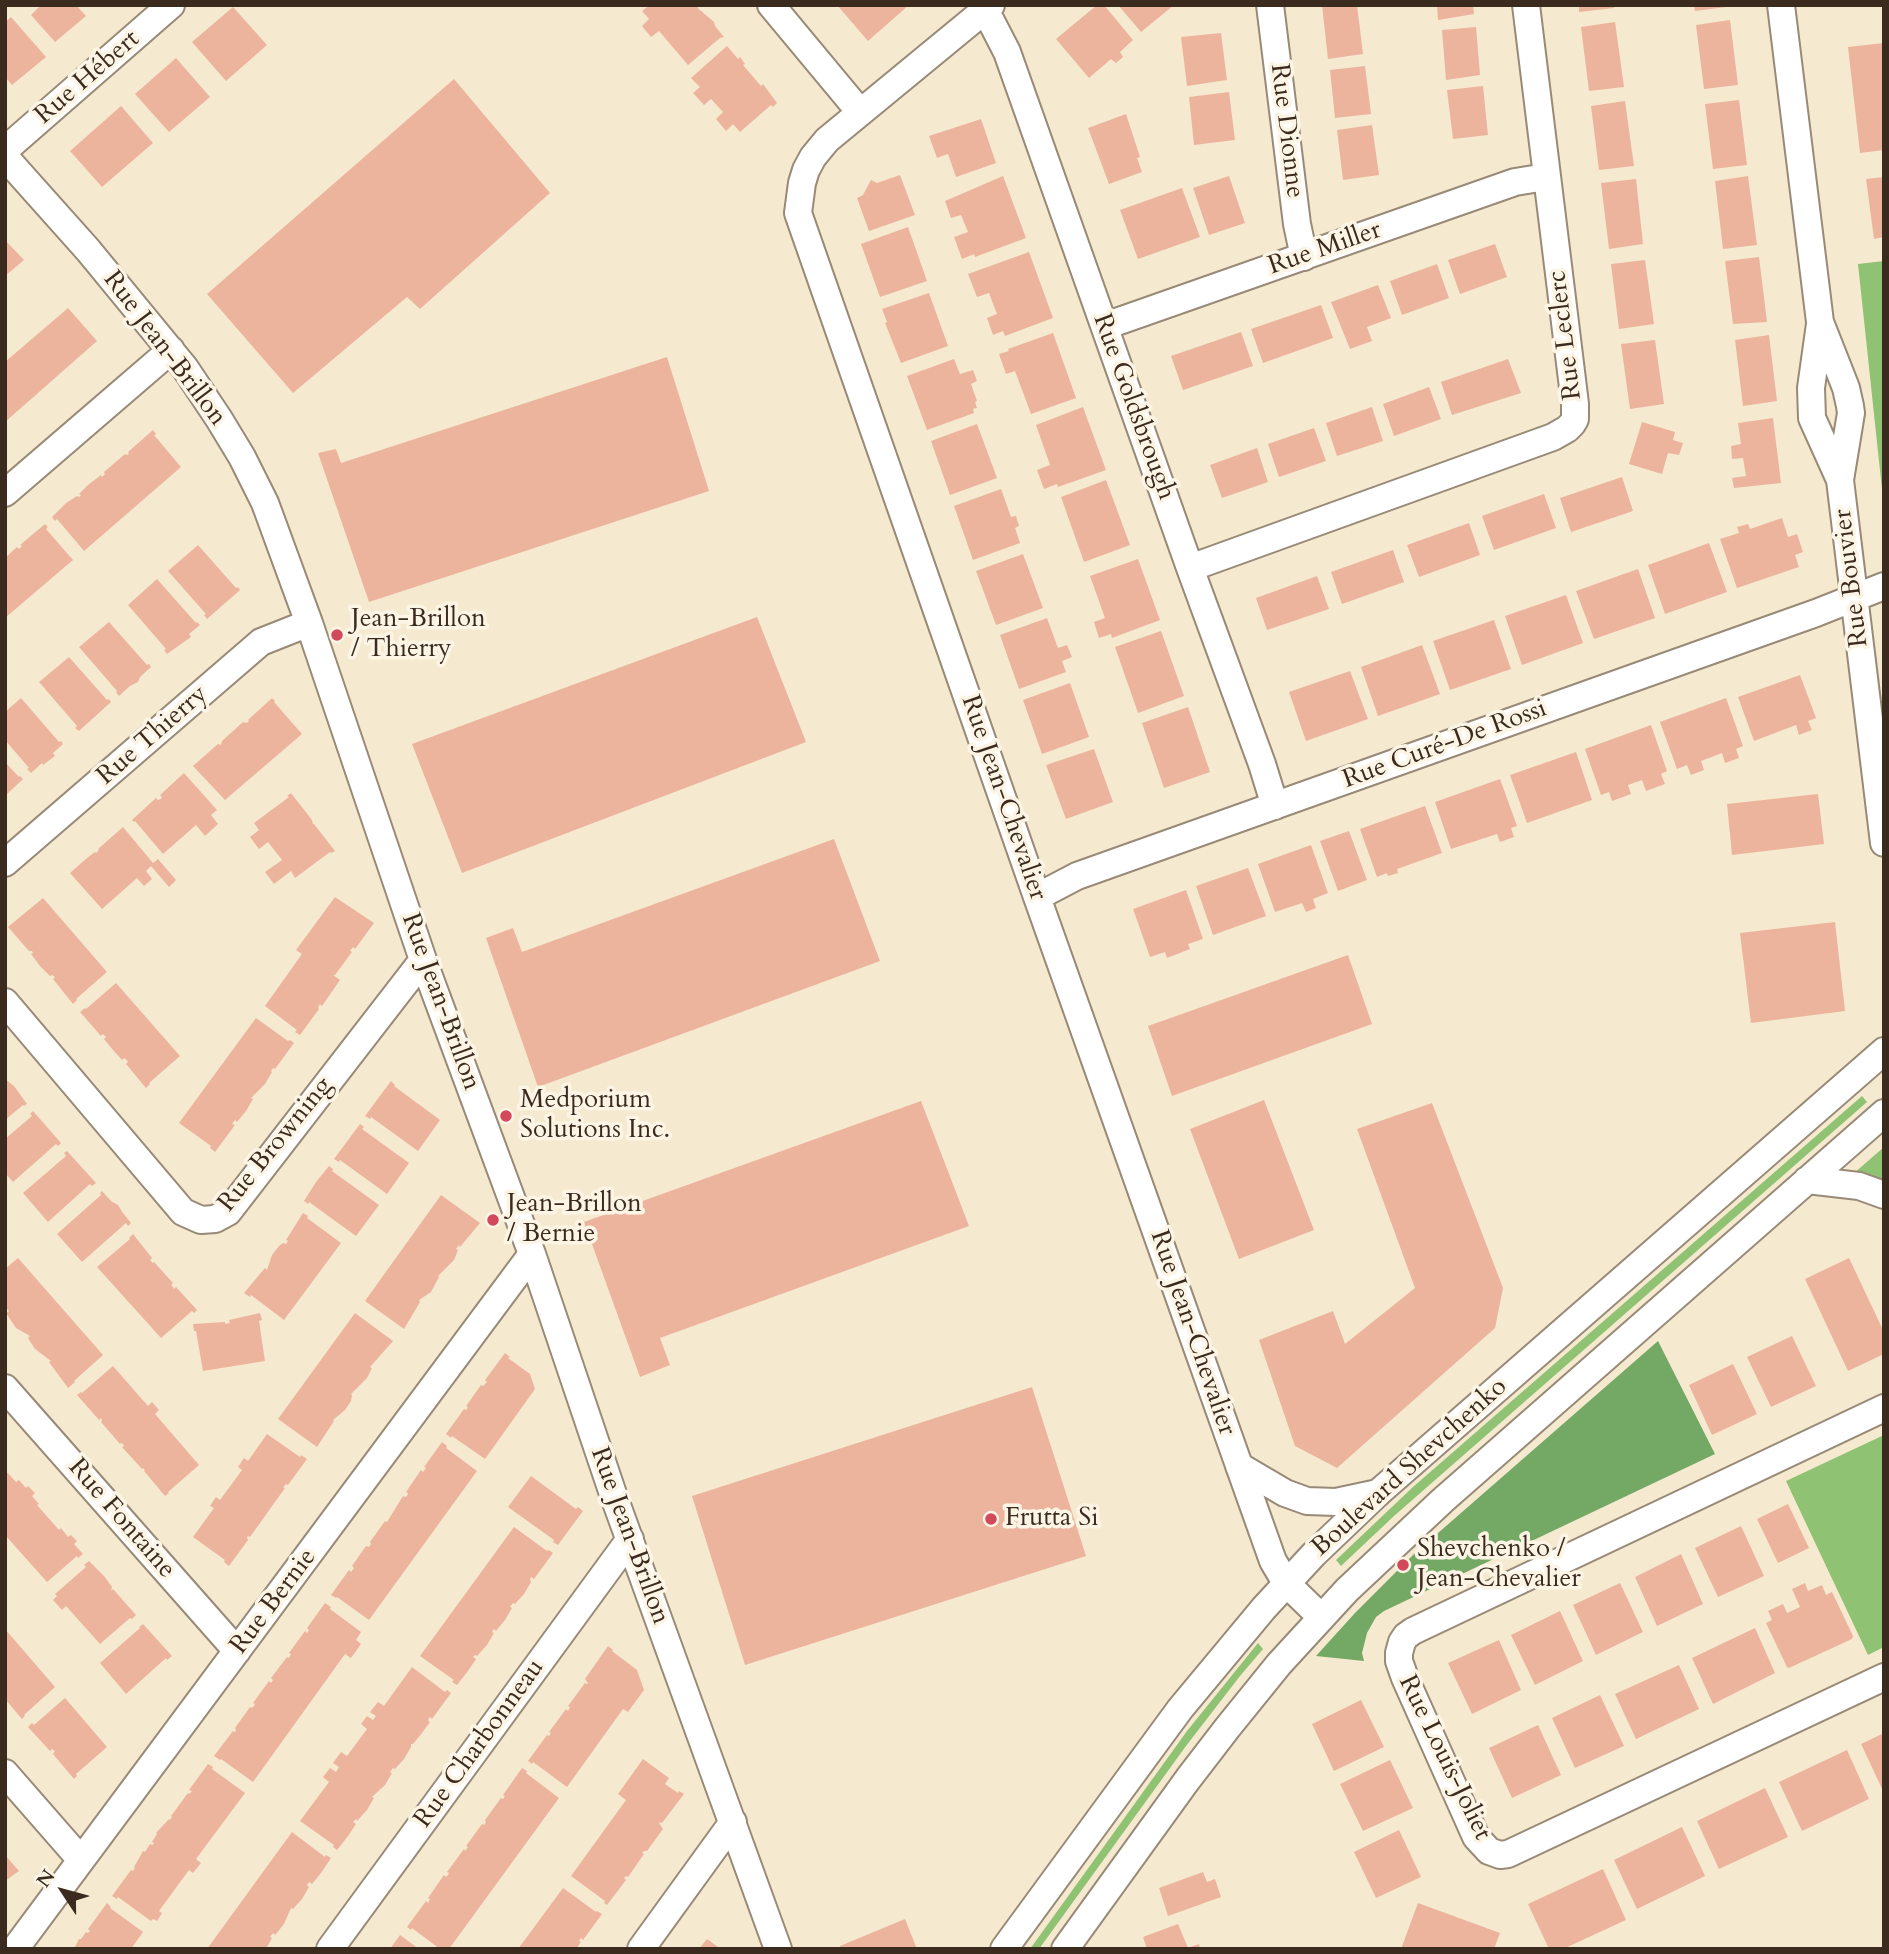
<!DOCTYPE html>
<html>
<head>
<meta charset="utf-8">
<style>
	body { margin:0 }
	#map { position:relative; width:1889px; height:1954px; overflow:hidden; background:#f5e9d0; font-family:Cardo,serif }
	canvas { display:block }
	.frame { position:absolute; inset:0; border:7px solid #3b2a1e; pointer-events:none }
	.north { position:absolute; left:28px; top:1856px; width:70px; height:70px; -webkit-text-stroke:5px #fcf5e5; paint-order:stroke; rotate:306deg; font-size:19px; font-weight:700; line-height:28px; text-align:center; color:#3b2a1e }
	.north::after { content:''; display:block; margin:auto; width:24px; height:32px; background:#3b2a1e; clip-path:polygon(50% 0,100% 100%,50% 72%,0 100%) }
</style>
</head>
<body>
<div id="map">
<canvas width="1889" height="1954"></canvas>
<div class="frame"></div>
<div class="north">N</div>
</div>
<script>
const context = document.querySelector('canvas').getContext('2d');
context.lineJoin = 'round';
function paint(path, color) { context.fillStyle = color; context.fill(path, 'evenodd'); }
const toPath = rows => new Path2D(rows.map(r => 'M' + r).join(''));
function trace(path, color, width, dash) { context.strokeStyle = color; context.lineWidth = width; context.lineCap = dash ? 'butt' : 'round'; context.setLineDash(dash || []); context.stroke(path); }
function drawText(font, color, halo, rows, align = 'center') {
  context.font = font + ' Cardo,serif'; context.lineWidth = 7; context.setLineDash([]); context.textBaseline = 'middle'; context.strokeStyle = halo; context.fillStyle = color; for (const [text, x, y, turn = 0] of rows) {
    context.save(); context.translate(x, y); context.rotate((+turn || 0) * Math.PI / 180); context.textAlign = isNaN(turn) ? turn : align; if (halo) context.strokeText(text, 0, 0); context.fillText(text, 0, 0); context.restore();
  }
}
paint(toPath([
	[1884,261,1884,508,1858,264],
	[1862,1096,1867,1102,1394,1516,1341,1566,1336,1560,1413,1487],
	[1884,1147,1884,1184,1853,1174],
	[1884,1435,1884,1647,1868,1655,1786,1481],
	[1258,1643,1263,1649,1240,1676,1186,1746,1039,1949,1030,1949,1187,1731]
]), '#90c273');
paint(toPath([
	[1658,1341,1715,1454,1384,1611,1376,1617,1367,1633,1362,1653,1364,1661,1316,1656,1355,1613,1414,1554]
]), '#74a865');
paint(toPath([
	[41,5,76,5,86,16,55,42,31,15],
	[650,5,697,5,699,10,700,10,714,22,715,26,724,37,720,38,688,65,659,31,651,37,642,26,649,19,642,11],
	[837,5,909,5,868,41],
	[1097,5,1104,5,1133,40,1120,52,1123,57,1116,63,1111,59,1089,78,1056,39],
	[1118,5,1174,5,1141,32],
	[1322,5,1357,5,1363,54,1328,59],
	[1437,5,1473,5,1474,14,1438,20],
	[1579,5,1613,5,1614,8,1579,12],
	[1694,5,1725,5,1726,7,1695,11],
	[233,7,267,45,226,81,192,42],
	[11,17,46,57,12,85,5,77,5,22],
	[1730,20,1738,85,1704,89,1696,25],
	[1615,22,1624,87,1589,91,1581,27],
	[1476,27,1480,75,1446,80,1442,30],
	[1221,33,1227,80,1187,86,1181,37],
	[1884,43,1884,150,1860,153,1848,47],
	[727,46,738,59,740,57,745,64,743,65,761,86,763,84,777,103,773,107,771,105,740,132,733,124,726,131,716,119,723,112,711,99,704,105,693,93,700,87,691,78],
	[176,58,210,97,169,132,135,94],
	[1365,66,1371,114,1335,118,1330,70],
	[454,79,550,193,420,309,407,297,293,393,207,294],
	[1483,86,1488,135,1453,139,1447,90],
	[1229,92,1235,140,1194,145,1189,97],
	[1739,100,1747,165,1713,169,1705,104],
	[1625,101,1634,166,1599,170,1591,106],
	[121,106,153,143,102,187,70,151],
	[1126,114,1140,157,1137,158,1142,172,1109,184,1088,128],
	[981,119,996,163,956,177,948,154,937,158,929,136],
	[1372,125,1379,175,1343,180,1337,130],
	[900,175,915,215,869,231,857,198,863,195,871,180,877,183],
	[1003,176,1026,238,975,257,974,254,962,259,954,237,968,232,961,215,951,218,945,201],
	[1229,176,1245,223,1209,235,1193,188],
	[1748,176,1757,245,1723,249,1715,181],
	[1884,177,1884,237,1874,239,1866,179],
	[1636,179,1643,244,1609,249,1601,183],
	[1182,188,1200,237,1138,259,1120,210],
	[908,227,927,281,880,297,861,244],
	[5,240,24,260,5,276],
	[1495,244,1507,277,1460,294,1448,260],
	[1029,252,1053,318,1005,336,1003,331,993,335,987,318,997,314,989,293,977,297,968,274],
	[1759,257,1767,322,1733,324,1725,261],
	[1645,260,1654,324,1619,329,1611,264],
	[1437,264,1449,298,1402,315,1390,281],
	[1378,285,1391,318,1367,327,1372,341,1350,349,1331,302],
	[929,293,948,346,901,363,885,323,887,322,882,309],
	[1321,305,1333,338,1263,363,1251,329],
	[68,308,97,341,5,422,5,362],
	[1241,332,1253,366,1183,390,1171,356],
	[1053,333,1076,398,1031,414,1015,371,1006,374,999,354,1009,351,1008,349],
	[1769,335,1777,401,1743,406,1735,340],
	[1655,340,1664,404,1630,409,1621,344],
	[667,357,709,491,369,602,318,453,336,449,341,463],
	[954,359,960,374,973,370,977,381,971,384,977,401,975,402,977,408,973,409,974,413,927,430,907,376],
	[1508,359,1521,393,1452,415,1441,382],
	[1429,387,1441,419,1394,436,1383,404],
	[1083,407,1106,470,1058,487,1057,484,1044,489,1037,470,1050,465,1036,425],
	[1372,407,1383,441,1337,456,1326,423],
	[1773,418,1781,483,1734,488,1732,478,1746,476,1743,458,1732,459,1731,446,1741,444,1738,423],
	[1642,422,1675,432,1673,440,1683,443,1679,455,1668,453,1662,474,1629,464],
	[977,424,997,478,950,495,931,441],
	[1314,428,1326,461,1279,477,1268,444],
	[153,430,156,434,154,435,181,467,84,551,57,519,55,521,52,517,66,503,77,496,79,497,81,495,79,494,88,485,101,475,102,477,105,474,104,472,125,454,128,455,129,453,128,452],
	[1257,448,1268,482,1222,498,1210,465],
	[1622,477,1633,511,1571,532,1560,498],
	[1106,480,1130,545,1084,562,1061,497],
	[1001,489,1011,517,1016,516,1019,526,1015,528,1020,543,973,560,954,506],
	[1544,494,1556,528,1494,550,1482,516],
	[1782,518,1788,537,1797,534,1803,552,1795,555,1799,567,1737,588,1720,539,1739,533,1737,527,1748,524,1750,529],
	[1469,523,1480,555,1419,577,1407,545],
	[45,524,48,527,46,529,73,560,5,618,5,558,17,547,19,549,22,546,20,545],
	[1709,543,1727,592,1665,614,1648,565],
	[198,545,236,588,238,587,240,590,207,619,204,615,206,614,168,571],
	[1393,550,1404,582,1342,604,1331,572],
	[1023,554,1043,608,996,625,976,571],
	[1138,559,1160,620,1112,638,1111,634,1099,638,1094,622,1105,618,1090,576],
	[1638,569,1655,618,1594,639,1576,591],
	[1317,576,1329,609,1267,630,1256,598],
	[157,579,196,623,197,622,200,625,189,634,191,637,167,654,164,650,166,649,128,605],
	[1566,595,1583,643,1522,665,1505,616],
	[757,617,806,742,462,873,412,744],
	[1047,618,1058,648,1067,645,1072,657,1062,661,1066,672,1019,689,1000,635],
	[1494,620,1511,669,1450,690,1433,641],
	[109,622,147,665,149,664,151,667,140,677,138,682,130,686,119,696,116,692,117,691,79,647],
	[1161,631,1184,696,1138,713,1115,647],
	[1422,645,1440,694,1378,716,1361,667],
	[69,657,107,700,109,699,111,702,79,731,75,728,77,726,39,682],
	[1350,671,1368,719,1306,741,1289,692],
	[1800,675,1816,718,1808,721,1812,730,1799,735,1796,725,1754,741,1738,697],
	[1070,683,1089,737,1042,754,1023,700],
	[21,698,59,742,61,741,63,744,53,753,55,756,43,765,42,763,31,773,27,769,29,768,5,740,5,712],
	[272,698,275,701,274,702,302,734,225,800,193,766,218,744,221,745,222,741,243,722,247,723,249,721,248,720],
	[1726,698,1743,746,1736,749,1739,758,1725,763,1722,753,1701,761,1704,770,1691,775,1687,765,1677,769,1660,722],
	[1188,707,1210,772,1164,788,1142,723],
	[1651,725,1667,771,1661,774,1665,784,1646,791,1642,780,1628,785,1631,794,1612,801,1609,792,1601,795,1585,749],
	[1094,749,1113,802,1066,819,1046,765],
	[1576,752,1592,800,1527,823,1510,775],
	[5,762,19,777,20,776,23,779,5,796],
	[184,773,217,810,211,815,218,824,205,836,196,825,163,854,135,821,134,822,132,820,156,798,158,800,161,799,162,797,160,795],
	[1500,779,1517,826,1511,828,1514,837,1500,842,1497,834,1451,849,1435,802],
	[291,793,312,820,313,824,314,824,335,851,331,853,330,852,295,878,291,871,274,884,265,872,282,860,268,842,259,849,250,837,259,830,254,823,289,797,287,796],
	[1818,794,1824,844,1732,855,1727,804],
	[1425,806,1442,853,1397,869,1398,873,1388,876,1387,873,1377,877,1360,829],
	[123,827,153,863,158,859,176,880,169,887,151,866,146,871,152,879,144,886,137,878,102,909,70,873,87,858,95,852,96,853,99,850,98,849],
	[1349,831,1367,880,1338,891,1320,841],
	[834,839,880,961,538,1087,486,938,513,928,522,952],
	[1311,845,1328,893,1313,899,1316,908,1306,912,1302,903,1275,912,1258,864],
	[1248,868,1266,916,1213,935,1196,886],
	[1186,890,1203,939,1188,944,1190,949,1167,958,1165,952,1150,957,1133,909],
	[335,897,374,923,355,949,353,947,350,951,352,952,335,975,333,975,340,980,322,1006,320,1004,318,1008,319,1009,300,1035,295,1032,297,1030,265,1006,302,954,296,950],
	[43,898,107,972,76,999,77,1000,73,1004,53,979,55,977,52,975,50,976,40,966,31,954,33,953,32,951,29,951,8,927],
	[1835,922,1845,1011,1751,1023,1740,933],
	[1348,955,1372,1024,1172,1096,1148,1026],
	[116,983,180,1056,149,1083,150,1084,146,1088,126,1064,128,1062,125,1058,122,1060,113,1050,104,1039,106,1037,103,1034,101,1036,80,1012,85,1008,86,1009],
	[256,1018,288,1041,290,1040,294,1043,275,1069,273,1068,271,1071,272,1072,265,1084,251,1098,253,1099,246,1111,237,1122,235,1120,232,1124,235,1125,215,1152,210,1148,211,1146,179,1123],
	[5,1079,14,1086,27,1104,24,1106,23,1105,5,1120],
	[391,1081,395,1085,394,1086,440,1120,418,1151,371,1117,370,1119,365,1116],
	[1264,1100,1314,1230,1239,1259,1190,1129],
	[921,1101,969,1226,660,1338,670,1365,640,1377,584,1222],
	[1432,1103,1503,1288,1495,1328,1337,1468,1295,1446,1259,1340,1333,1311,1345,1344,1415,1288,1357,1129],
	[33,1111,61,1143,58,1146,56,1144,13,1182,5,1173,5,1139,32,1116,30,1114],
	[360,1124,364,1127,362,1129,409,1163,387,1194,340,1160,339,1162,334,1159],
	[67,1151,96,1183,92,1186,90,1184,48,1222,23,1193,66,1156,64,1153],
	[329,1166,333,1169,332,1171,379,1205,356,1236,309,1202,308,1204,304,1201,316,1182],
	[102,1191,111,1201,118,1205,123,1213,131,1223,128,1226,126,1223,82,1262,57,1234,101,1195,100,1193],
	[441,1195,480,1223,460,1247,459,1245,456,1249,458,1250,454,1260,438,1276,439,1277,431,1292,419,1300,420,1302,404,1329,365,1301],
	[303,1213,308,1216,307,1218,341,1243,284,1320,251,1295,250,1297,244,1293,265,1268,267,1270,272,1255,279,1246,283,1243,286,1244,288,1241,286,1240],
	[133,1234,152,1258,150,1260,153,1263,154,1262,173,1283,171,1285,173,1287,174,1289,176,1287,197,1310,194,1313,192,1311,161,1338,97,1267,130,1239,129,1238],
	[18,1258,103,1355,74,1381,75,1382,68,1388,49,1362,51,1361,35,1349,28,1338,30,1336,16,1328,6,1313,9,1311,5,1307,5,1269],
	[1849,1258,1884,1332,1884,1354,1848,1371,1805,1279],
	[260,1313,262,1320,259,1321,265,1361,203,1371,196,1331,194,1331,193,1324,225,1322,225,1324,230,1323,229,1320],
	[355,1313,393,1341,370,1367,372,1368,367,1378,351,1394,352,1395,351,1401,345,1410,333,1420,334,1421,317,1447,278,1419],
	[1792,1336,1816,1386,1771,1407,1747,1357],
	[505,1353,510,1357,508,1358,530,1374,535,1389,485,1459,452,1436,451,1438,446,1434,464,1409,466,1410,468,1407,466,1406,481,1385,483,1386,487,1382,485,1380],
	[1733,1364,1757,1414,1712,1435,1689,1385],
	[113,1366,148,1406,152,1402,159,1410,155,1414,199,1465,168,1492,169,1493,165,1496,144,1471,145,1470,143,1468,142,1469,122,1447,124,1446,123,1444,121,1443,120,1444,101,1422,102,1420,101,1418,99,1420,77,1395,81,1392,82,1393],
	[1032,1387,1086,1556,745,1665,692,1496],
	[267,1434,300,1457,301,1455,307,1459,288,1485,286,1484,283,1487,285,1488,250,1537,248,1536,247,1537,248,1540,229,1566,224,1562,225,1560,193,1537,214,1508,210,1506,216,1497,220,1500,242,1470,238,1467,244,1458,248,1461],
	[442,1442,447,1446,446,1448,477,1471,369,1620,337,1597,336,1598,331,1595,349,1570,351,1572,354,1568,352,1566,366,1546,369,1547,371,1544,370,1542,385,1521,387,1522,403,1496,405,1497,407,1496,408,1493,406,1492,421,1470,423,1472,426,1468,424,1467],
	[5,1470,16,1482,19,1480,26,1488,28,1486,35,1493,32,1496,39,1504,37,1505,59,1530,61,1528,68,1537,71,1535,77,1541,74,1544,83,1554,78,1558,77,1556,47,1582,5,1535],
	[531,1476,576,1509,578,1507,583,1511,558,1545,553,1542,554,1540,508,1507],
	[1788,1504,1809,1548,1778,1563,1757,1519],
	[1741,1526,1764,1576,1718,1597,1695,1548],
	[514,1527,547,1551,549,1550,553,1553,534,1579,531,1577,530,1579,531,1582,524,1594,515,1604,513,1603,510,1607,512,1608,505,1620,496,1631,494,1629,492,1632,494,1633,487,1645,477,1656,475,1655,473,1657,476,1659,468,1671,457,1685,452,1682,454,1680,420,1656],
	[1681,1554,1703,1604,1657,1626,1635,1577],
	[89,1561,104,1576,112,1587,111,1591,113,1589,136,1615,132,1619,130,1618,100,1644,66,1606,62,1610,53,1600,57,1596,55,1594,86,1567,84,1565],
	[1620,1583,1643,1632,1596,1655,1573,1605],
	[1805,1583,1808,1591,1822,1585,1826,1595,1832,1592,1853,1636,1852,1639,1789,1668,1787,1667,1766,1623,1772,1620,1768,1611,1783,1604,1787,1613,1800,1607,1792,1589],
	[325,1603,331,1607,330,1609,361,1632,356,1640,361,1644,351,1658,345,1654,253,1782,221,1759,220,1760,214,1756,233,1731,235,1732,236,1730,235,1728,250,1707,252,1708,254,1706,255,1704,253,1703,269,1681,271,1683,273,1680,271,1678,287,1657,289,1658,291,1654,289,1653,305,1631,307,1633,309,1630,307,1628],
	[1560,1611,1583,1661,1535,1685,1511,1635],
	[143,1624,172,1656,167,1660,166,1658,126,1694,100,1663,140,1628,139,1627],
	[1755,1628,1775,1673,1713,1704,1692,1658],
	[5,1629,55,1687,24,1715,25,1716,22,1719,5,1699],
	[1499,1640,1521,1690,1472,1714,1448,1663],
	[608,1646,613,1650,612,1651,637,1670,644,1690,628,1712,623,1709,567,1787,533,1762,532,1764,528,1761,547,1735,549,1736,551,1733,549,1732,566,1709,568,1711,570,1707,568,1706,585,1683,587,1684,588,1683,585,1679],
	[1679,1665,1699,1709,1636,1739,1615,1694],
	[412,1667,445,1692,447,1690,451,1693,432,1719,430,1717,428,1720,430,1722,422,1733,413,1744,411,1744,411,1747,404,1759,395,1769,393,1768,390,1772,392,1773,385,1785,372,1797,374,1798,367,1810,357,1821,356,1819,353,1822,356,1824,348,1836,337,1850,333,1847,334,1845,300,1821,329,1782,323,1777,330,1768,336,1772,339,1767,333,1763,341,1752,347,1756,367,1729,361,1724,367,1716,373,1720,376,1716,370,1712,378,1702,384,1706],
	[1600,1695,1624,1746,1575,1768,1552,1718],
	[65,1698,107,1747,76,1774,77,1776,74,1779,53,1754,55,1751,52,1749,50,1751,28,1727,32,1723,34,1725],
	[1361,1700,1384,1747,1334,1771,1312,1724],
	[1538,1725,1561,1775,1512,1798,1489,1748],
	[1884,1733,1884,1793,1861,1744],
	[1847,1750,1869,1799,1802,1831,1779,1782],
	[643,1759,669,1778,665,1784,678,1793,679,1791,684,1794,662,1823,660,1822,659,1823,663,1829,647,1851,644,1851,642,1853,644,1854,628,1877,626,1876,624,1878,626,1880,607,1905,604,1903,605,1901,571,1876,626,1800,618,1794],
	[1390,1760,1413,1808,1363,1831,1340,1784],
	[208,1764,213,1767,212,1769,245,1793,196,1859,201,1863,193,1873,189,1870,159,1911,162,1913,157,1921,153,1919,151,1921,118,1897,117,1899,112,1896,131,1870,133,1871,135,1868,134,1867,143,1851,145,1852,150,1844,153,1845,154,1843,152,1842,157,1834,156,1833,169,1819,170,1820,172,1817,171,1816,188,1793,189,1794,192,1791,189,1790],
	[522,1768,527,1771,526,1773,559,1798,449,1949,440,1949,412,1928,411,1930,407,1927,426,1901,428,1903,430,1899,428,1898,444,1875,446,1877,448,1875,449,1873,447,1872,464,1849,465,1851,468,1847,466,1846,482,1824,484,1825,486,1822,485,1820,501,1798,503,1799,505,1796,503,1795],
	[1765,1788,1788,1837,1719,1869,1697,1821],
	[1682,1827,1705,1876,1637,1909,1614,1860],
	[1399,1830,1421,1877,1376,1898,1354,1852],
	[292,1832,325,1857,326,1855,331,1858,321,1873,312,1884,309,1882,307,1885,309,1887,302,1899,293,1909,291,1908,284,1924,275,1935,273,1933,270,1937,272,1938,266,1949,207,1949],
	[5,1855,19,1871,5,1881],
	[1603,1869,1626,1920,1563,1949,1549,1949,1528,1904],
	[1203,1872,1207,1882,1215,1879,1221,1897,1168,1916,1159,1888],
	[563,1888,596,1912,597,1911,602,1914,583,1940,581,1938,579,1941,581,1942,576,1949,518,1949],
	[107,1903,111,1907,110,1908,143,1932,131,1949,74,1949,79,1939,81,1939,86,1932,88,1933,90,1931,88,1929],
	[1418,1903,1500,1933,1494,1949,1401,1949],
	[905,1919,917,1949,841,1949,840,1946],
	[1178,1924,1188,1948,1199,1944,1200,1949,1147,1949,1143,1937],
	[400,1935,419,1949,390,1949],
	[707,1939,721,1949,699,1949]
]), '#edb49d');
const minor = toPath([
	[771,5,860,112],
	[991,5,827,140,813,157,806,170,802,183,798,213,1037,897,1273,1561,1286,1583,1321,1617],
	[1270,5,1297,224,1304,257],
	[1781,5,1820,322,1846,388,1850,406,1851,413,1840,480,1884,843],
	[984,11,991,21,1007,52,1190,568,1262,764,1275,806],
	[5,150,171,5],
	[5,157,88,250,185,368,219,419,242,457,265,503,309,623,423,960,532,1254,613,1494,778,1949],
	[1820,324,1811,388,1812,418,1840,480],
	[1105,326,1515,182,1546,177],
	[5,493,171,350],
	[1190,568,1553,437,1567,429,1572,424,1575,419,1575,404,1526,5],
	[5,863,261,642,309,623],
	[1037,897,1077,876,1816,613,1884,586],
	[5,1002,183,1212,201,1220,215,1219,228,1212,423,960],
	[1807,1180,1859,1186,1884,1195],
	[5,1388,237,1651],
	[1884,1408,1413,1631,1406,1636,1402,1642,1399,1653,1399,1661,1405,1678,1476,1837,1489,1851,1500,1855,1508,1854,1884,1677],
	[1239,1466,1285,1493,1307,1501,1336,1502,1378,1493],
	[5,1773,81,1860],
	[15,1949,532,1254],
	[330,1949,630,1539],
	[641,1949,733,1822],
	[1004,1949,1180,1709,1264,1608,1314,1554,1379,1492,1884,1051],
	[1065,1949,1188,1779,1228,1727,1279,1664,1347,1590,1443,1500,1884,1113]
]);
trace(minor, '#988a77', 30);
trace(minor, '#fff', 26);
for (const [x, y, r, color] of [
	[337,635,7,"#d1495b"],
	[506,1116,7,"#d1495b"],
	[493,1220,7,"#d1495b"],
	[991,1519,7,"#d1495b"],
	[1403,1565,7,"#d1495b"]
]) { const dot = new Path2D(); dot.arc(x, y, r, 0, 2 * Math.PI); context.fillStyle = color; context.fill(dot); trace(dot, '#fcf5e5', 2.5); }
drawText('26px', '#3b2a1e', '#fcf5e5', [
	["Rue Hébert",88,78,-41],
	["Rue Dionne",1286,131,83],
	["Rue Miller",1325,249,-19],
	["Rue Leclerc",1566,335,-97],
	["Rue Jean-Brillon",164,349,53],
	["Rue Goldsbrough",1133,407,70],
	["Rue Bouvier",1852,578,-97],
	["Rue Thierry",153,736,-41],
	["Rue Curé-De Rossi",1445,745,-20],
	["Rue Jean-Chevalier",1003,798,71],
	["Rue Jean-Brillon",440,1002,70],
	["Rue Browning",276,1145,-51],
	["Rue Jean-Chevalier",1192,1333,71],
	["Boulevard Shevchenko",1410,1468,-42],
	["Rue Fontaine",121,1519,49],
	["Rue Jean-Brillon",629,1536,70],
	["Rue Bernie",274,1602,-53],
	["Rue Charbonneau",480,1744,-54],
	["Rue Louis-Joliet",1444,1758,64]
]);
drawText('26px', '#3b2a1e', '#fcf5e5', [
	["Jean-Brillon",351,620],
	["/ Thierry",351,650],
	["Medporium",520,1101],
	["Solutions Inc.",520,1131],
	["Jean-Brillon",507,1205],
	["/ Bernie",507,1235],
	["Frutta Si",1005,1519],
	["Shevchenko /",1417,1550],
	["Jean-Chevalier",1417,1580]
], 'left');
</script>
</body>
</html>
